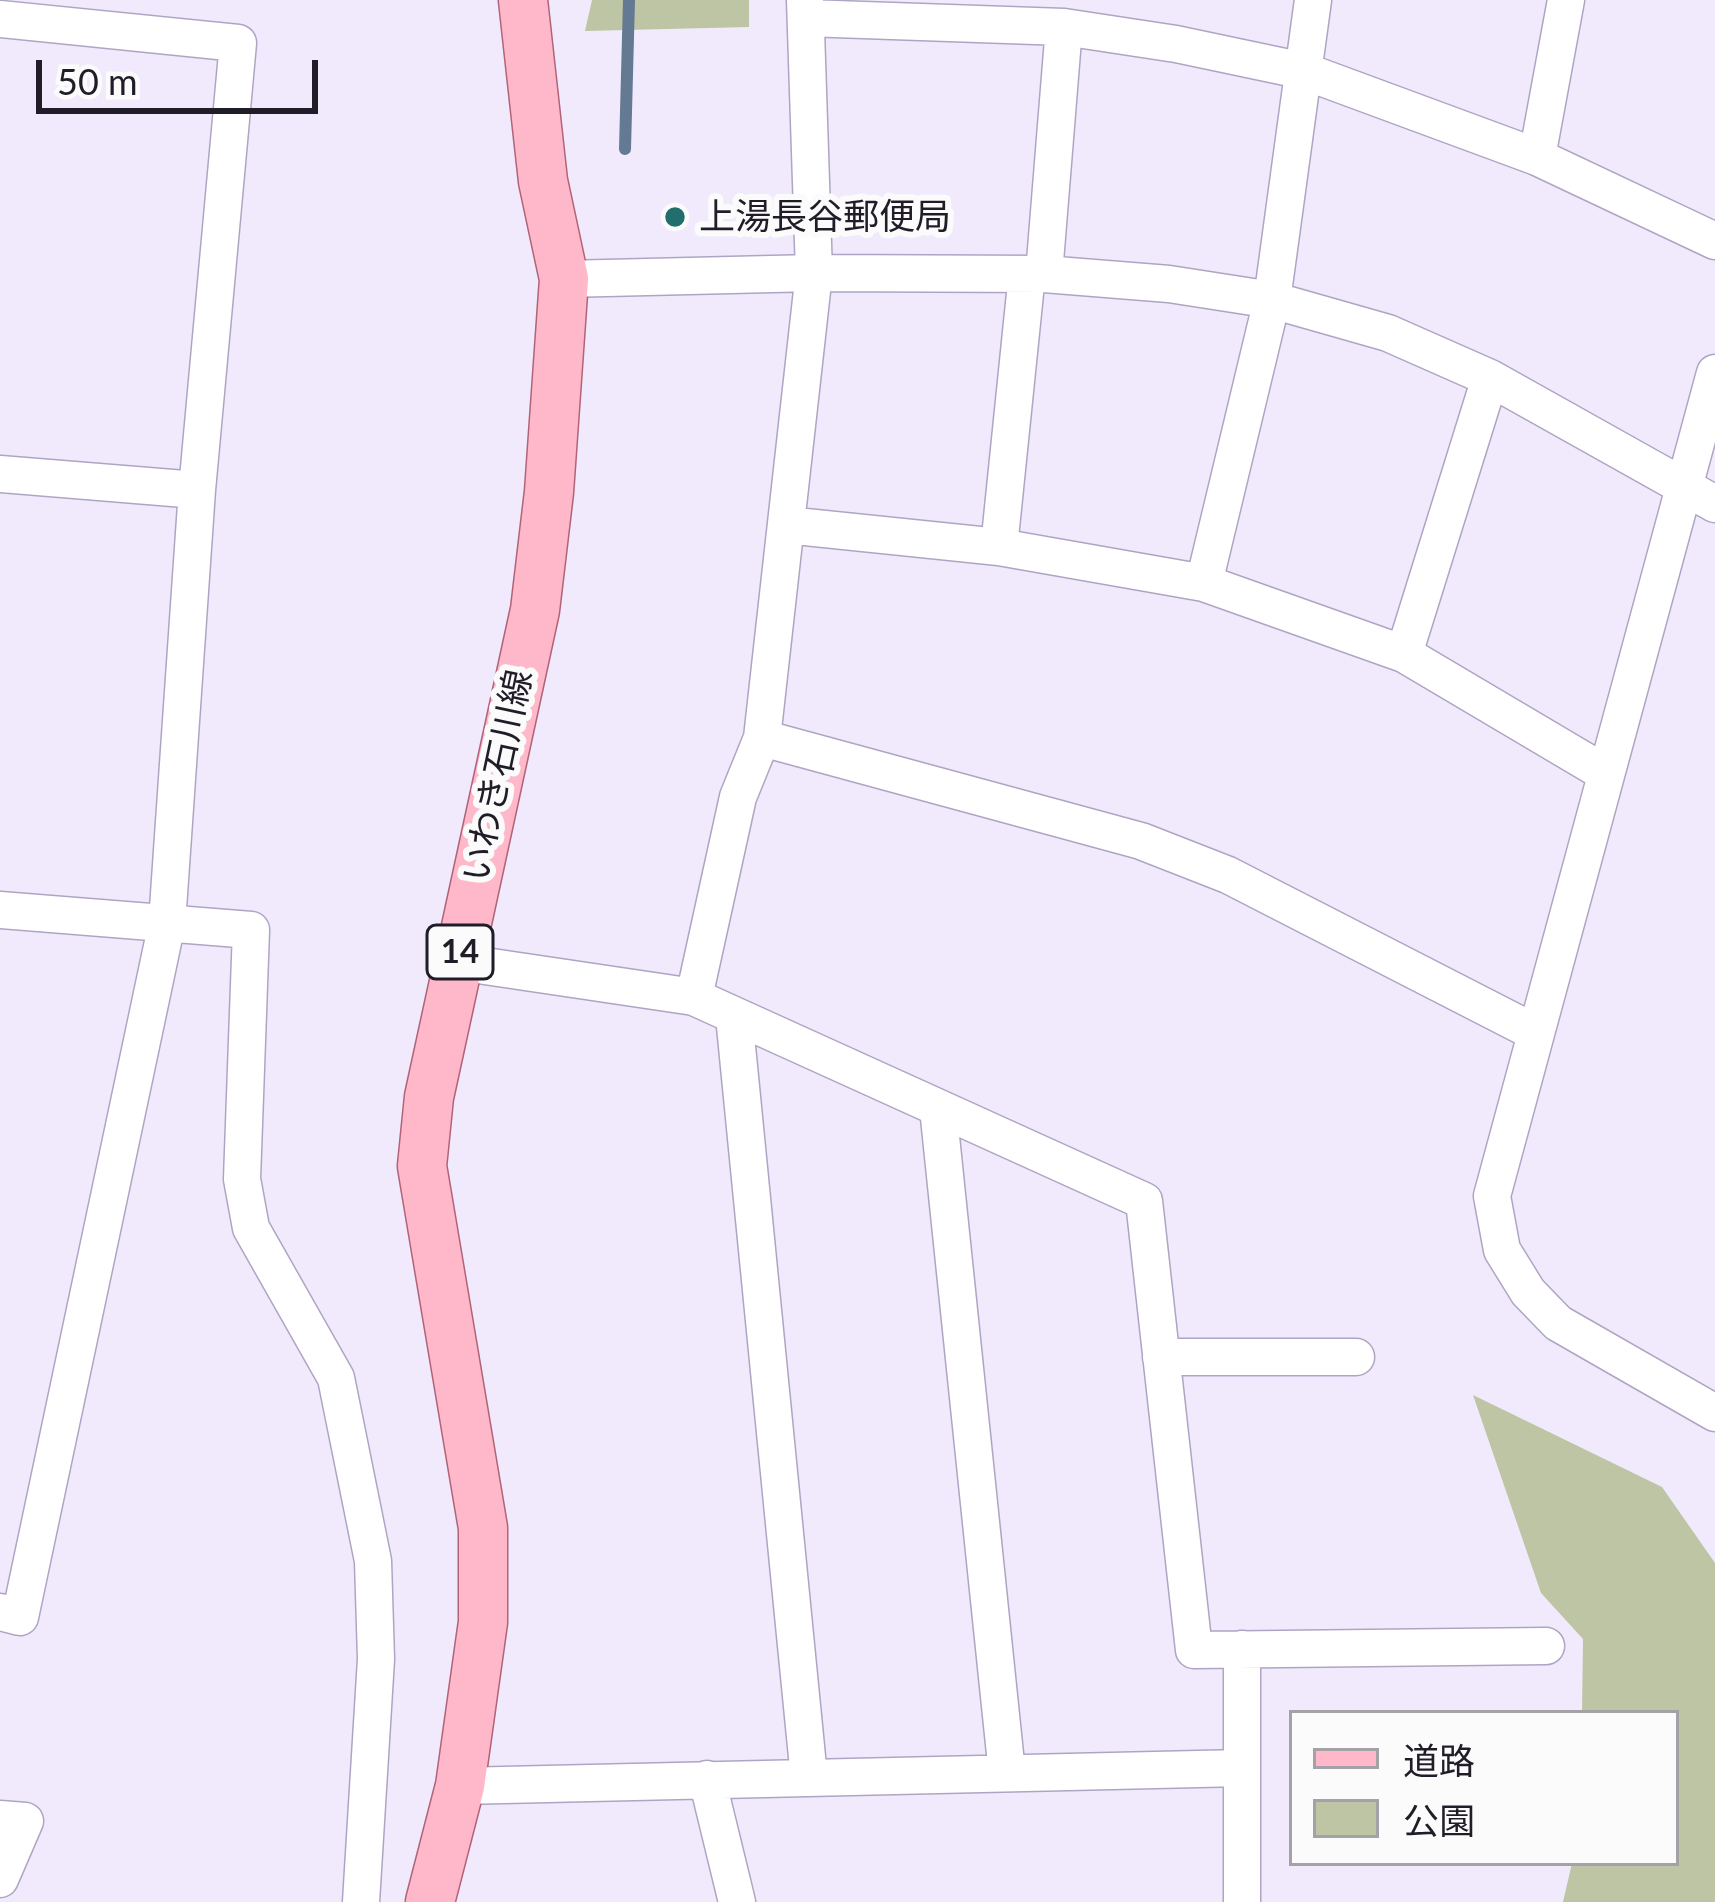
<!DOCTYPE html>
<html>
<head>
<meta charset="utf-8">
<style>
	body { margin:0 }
	#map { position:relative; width:1715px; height:1902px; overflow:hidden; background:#f1eafd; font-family:Lato,"Noto Sans JP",sans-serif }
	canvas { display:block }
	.legend { position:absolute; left:1289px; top:1710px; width:390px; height:156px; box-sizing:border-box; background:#fbfbfb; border:3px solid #a4a2a7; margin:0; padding:15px 21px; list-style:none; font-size:36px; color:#211d28 }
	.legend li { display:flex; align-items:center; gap:24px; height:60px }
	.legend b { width:60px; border:3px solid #a4a2a7 }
	.scale { position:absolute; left:36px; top:60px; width:282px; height:54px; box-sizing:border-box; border:6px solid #211d28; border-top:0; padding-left:15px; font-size:36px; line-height:42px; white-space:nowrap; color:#211d28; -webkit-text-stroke:9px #fbfbfb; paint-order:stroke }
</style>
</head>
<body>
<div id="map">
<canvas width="1715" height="1902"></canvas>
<ul class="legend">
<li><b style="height:15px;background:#feb8c9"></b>道路</li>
<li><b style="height:33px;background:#bdc5a5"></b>公園</li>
</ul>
<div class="scale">50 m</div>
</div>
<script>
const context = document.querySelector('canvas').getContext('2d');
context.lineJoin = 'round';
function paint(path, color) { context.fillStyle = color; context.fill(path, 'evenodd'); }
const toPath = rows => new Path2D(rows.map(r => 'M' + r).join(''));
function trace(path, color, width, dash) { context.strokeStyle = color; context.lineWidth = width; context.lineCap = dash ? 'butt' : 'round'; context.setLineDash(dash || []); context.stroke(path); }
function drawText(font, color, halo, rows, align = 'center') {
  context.font = font + ' Lato,"Noto Sans JP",sans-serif'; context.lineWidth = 12; context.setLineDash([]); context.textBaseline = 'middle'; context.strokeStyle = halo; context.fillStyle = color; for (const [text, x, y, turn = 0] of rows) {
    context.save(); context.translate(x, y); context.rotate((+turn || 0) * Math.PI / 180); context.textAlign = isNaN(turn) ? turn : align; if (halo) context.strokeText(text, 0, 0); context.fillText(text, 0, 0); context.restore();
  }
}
paint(toPath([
	[592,0,749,0,749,27,585,31],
	[1473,1395,1662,1487,1715,1563,1715,1902,1563,1902,1572,1863,1676,1863,1676,1713,1582,1713,1583,1639,1541,1593]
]), '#bdc5a5');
trace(toPath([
	[625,149,629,0]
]), '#647992', 12);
const minor = toPath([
	[806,18,1064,27,1176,44,1304,71,1537,157,1715,241],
	[0,19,238,43,197,490,167,923,20,1617,0,1612],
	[1537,157,1566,0],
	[1044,274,1064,27],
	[564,279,814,273,1044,274,1169,284,1272,300,1388,333,1490,378,1715,504],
	[1715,373,1492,1196,1502,1250,1528,1292,1558,1323,1715,1413],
	[0,474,197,490],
	[786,525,999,547,1204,583,1404,654,1605,773],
	[999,547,1027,274],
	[1204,583,1272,300,1313,0],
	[1404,654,1490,378],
	[762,738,1141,841,1228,875,1536,1033],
	[0,910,251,930,242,1179,251,1228,336,1378,373,1561,376,1659,361,1902],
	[458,962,694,997,1144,1201,1194,1650,1546,1646],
	[694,997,738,797,762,738,814,273,805,0],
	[734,1016,809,1777],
	[938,1108,1007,1773],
	[1161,1357,1356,1357],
	[707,1779,737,1902],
	[460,1786,1242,1768],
	[0,1819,25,1821,0,1879],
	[1242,1902,1242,1649]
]);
const major = toPath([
	[430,1902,460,1786,483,1622,483,1528,422,1166,429,1097,535,610,549,492,564,279,543,181,523,0]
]);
trace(minor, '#afa5c3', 39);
trace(major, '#b16379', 51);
trace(minor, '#fff', 36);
trace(major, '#feb8c9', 48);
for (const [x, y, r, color] of [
	[675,217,12,"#226e6d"]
]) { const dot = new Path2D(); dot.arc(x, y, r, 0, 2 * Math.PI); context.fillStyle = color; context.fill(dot); trace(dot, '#fbfbfb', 4.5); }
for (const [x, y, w] of [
	[460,952,66]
]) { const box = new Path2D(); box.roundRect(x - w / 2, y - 27, w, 54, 9); context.fillStyle = '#fbfbfb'; context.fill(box); trace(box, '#211d28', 3); }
drawText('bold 33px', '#211d28', null, [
	["14",460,952]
]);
drawText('36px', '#211d28', '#fbfbfb', [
	["上湯長谷郵便局",699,217]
], 'left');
drawText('36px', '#211d28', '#fbfbfb', [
	["いわき石川線",498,776,-78]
]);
</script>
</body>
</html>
